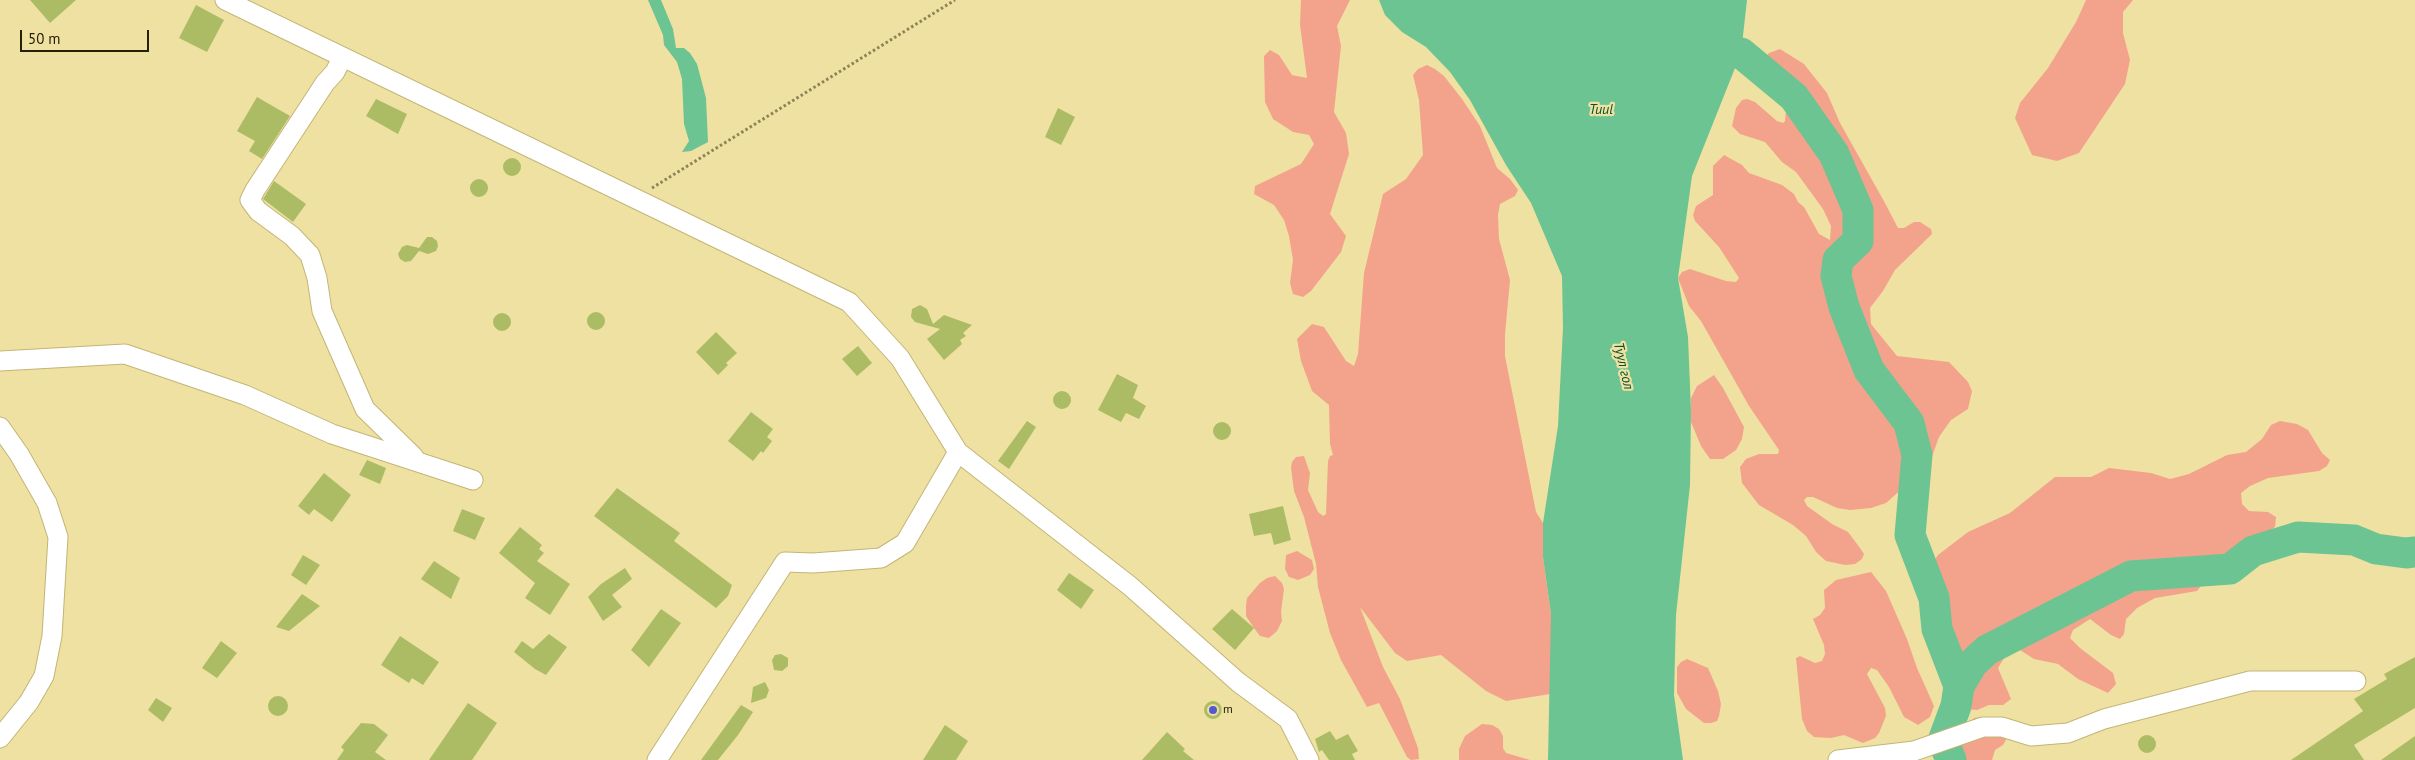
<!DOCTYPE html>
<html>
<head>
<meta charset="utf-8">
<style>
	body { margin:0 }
	#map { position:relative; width:2415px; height:760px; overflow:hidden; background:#efe1a1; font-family:"PT Sans",sans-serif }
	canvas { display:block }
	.scale { position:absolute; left:20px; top:30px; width:129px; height:22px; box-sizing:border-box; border:2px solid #262006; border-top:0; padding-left:6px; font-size:15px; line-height:18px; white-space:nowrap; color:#262006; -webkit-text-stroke:4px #efe1a1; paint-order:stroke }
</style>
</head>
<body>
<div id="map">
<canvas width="2415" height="760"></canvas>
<div class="scale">50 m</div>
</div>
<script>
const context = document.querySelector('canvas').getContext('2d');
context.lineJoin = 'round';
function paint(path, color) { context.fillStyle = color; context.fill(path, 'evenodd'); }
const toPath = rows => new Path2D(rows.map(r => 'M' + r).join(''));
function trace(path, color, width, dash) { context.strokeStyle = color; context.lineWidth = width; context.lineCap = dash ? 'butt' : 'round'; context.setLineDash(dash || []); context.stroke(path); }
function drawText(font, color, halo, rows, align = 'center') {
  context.font = font + ' "PT Sans",sans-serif'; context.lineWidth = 4.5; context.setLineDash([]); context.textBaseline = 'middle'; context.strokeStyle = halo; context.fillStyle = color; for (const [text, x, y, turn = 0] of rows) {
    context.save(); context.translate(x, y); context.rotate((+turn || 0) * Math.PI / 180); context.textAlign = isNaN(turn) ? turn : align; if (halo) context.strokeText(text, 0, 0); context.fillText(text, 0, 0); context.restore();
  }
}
paint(toPath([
	[1301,0,1350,0,1337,26,1341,46,1334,112,1346,133,1349,154,1330,214,1346,236,1341,252,1311,291,1303,297,1293,294,1290,283,1293,260,1289,236,1284,220,1274,205,1254,194,1255,186,1301,164,1314,144,1309,135,1293,132,1273,119,1265,102,1264,56,1270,50,1279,55,1292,75,1307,78,1300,25],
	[2086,0,2133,0,2123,12,2123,33,2130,60,2125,84,2079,153,2057,161,2032,155,2015,118,2020,103,2048,68,2076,22],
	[1780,49,1804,64,1827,93,1840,123,1885,203,1898,228,1904,228,1914,222,1920,222,1931,229,1932,234,1895,270,1883,291,1870,308,1871,324,1897,356,1949,362,1968,382,1972,391,1968,409,1951,420,1939,437,1929,465,1886,503,1871,508,1850,510,1837,508,1813,497,1807,497,1804,500,1807,506,1832,524,1848,532,1860,548,1864,554,1862,559,1855,564,1845,565,1826,561,1816,552,1806,536,1793,525,1759,505,1742,483,1740,467,1746,459,1759,454,1778,454,1779,450,1749,406,1701,321,1689,306,1678,278,1682,272,1690,269,1726,281,1736,282,1739,278,1719,247,1695,221,1693,215,1696,206,1713,195,1713,166,1724,155,1742,165,1749,173,1782,185,1794,194,1798,202,1804,207,1819,234,1830,240,1831,226,1823,209,1796,172,1782,162,1765,142,1740,134,1732,126,1736,108,1742,100,1747,99,1755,102,1777,121,1783,123,1785,121,1786,110,1772,90,1765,73,1763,60,1769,53],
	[1427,65,1435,69,1444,76,1462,99,1480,126,1497,168,1510,179,1518,190,1515,196,1500,204,1498,215,1499,239,1510,280,1505,334,1505,356,1536,512,1543,523,1543,557,1551,614,1551,677,1550,694,1506,701,1486,691,1441,655,1407,661,1395,653,1360,607,1383,667,1400,699,1418,748,1419,759,1411,760,1407,757,1379,703,1367,707,1341,660,1330,633,1318,587,1316,564,1304,517,1294,491,1291,468,1292,462,1296,457,1304,456,1310,473,1308,490,1318,512,1323,516,1326,514,1328,461,1330,456,1333,455,1330,444,1329,405,1312,391,1301,361,1297,339,1312,324,1324,327,1346,361,1354,366,1358,354,1364,273,1383,194,1406,179,1423,155,1419,100,1413,75,1418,69],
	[1714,375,1723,388,1744,427,1742,439,1736,450,1723,459,1710,459,1701,446,1691,422,1691,398,1697,386],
	[2280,421,2297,424,2308,430,2322,453,2330,460,2327,466,2319,471,2268,478,2250,486,2241,493,2242,504,2249,511,2268,512,2276,517,2275,527,2228,562,2215,575,2204,582,2197,591,2155,598,2137,608,2126,619,2124,634,2120,639,2111,635,2090,619,2073,630,2070,638,2080,648,2113,673,2116,684,2108,693,2078,679,2058,664,2034,659,2020,650,2007,653,1998,668,2011,699,2003,705,1989,705,1977,710,1965,709,1961,675,1941,631,1937,596,1930,567,1938,555,1968,532,2010,513,2055,477,2091,477,2109,468,2151,473,2170,479,2189,474,2227,455,2246,452,2262,439,2271,425],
	[1297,551,1312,560,1314,569,1310,575,1298,580,1289,577,1285,569,1286,555],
	[1871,572,1886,591,1907,639,1917,668,1934,706,1930,717,1918,725,1913,722,1904,717,1889,687,1877,670,1871,668,1867,674,1885,708,1886,716,1879,733,1875,738,1863,743,1844,735,1831,738,1814,737,1807,731,1802,719,1796,658,1800,656,1815,663,1822,661,1825,654,1824,645,1813,619,1820,615,1825,608,1824,590,1836,580],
	[1275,576,1282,583,1284,589,1281,612,1282,621,1277,631,1269,638,1260,636,1254,628,1246,616,1246,606,1247,598,1260,583,1267,578],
	[1687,659,1708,668,1718,691,1721,704,1719,716,1717,721,1711,723,1704,723,1686,709,1677,693,1677,667,1681,662],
	[1983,717,2003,734,2006,740,2003,745,1995,750,1992,760,1958,760,1960,740,1968,724,1974,718],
	[1482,724,1492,725,1499,729,1503,736,1503,748,1506,753,1530,760,1459,760,1459,749,1465,736]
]), '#f3a38b');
paint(toPath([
	[648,0,661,0,673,29,676,48,684,48,690,53,697,64,701,79,706,98,708,142,691,151,682,152,689,141,684,124,682,79,677,62,664,45,663,35],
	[1379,0,1747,0,1741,53,1692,176,1678,278,1688,337,1691,411,1690,485,1676,615,1674,695,1683,760,1548,760,1551,614,1543,557,1543,523,1558,426,1563,328,1562,276,1531,203,1506,165,1470,100,1450,72,1426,47,1402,32,1385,15]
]), '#6bc492');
trace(toPath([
	[1741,53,1794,97,1834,154,1858,210,1858,241,1838,260,1836,276,1844,307,1869,370,1909,423,1917,455,1910,535,1934,598,1937,629,1959,686,1956,706,1943,741,1951,760],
	[1959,686,1972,664,1987,650,2131,576,2230,569,2253,551,2298,537,2354,540,2376,549,2406,553,2415,552]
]), '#6bc492', 31);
paint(toPath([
	[30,0,76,0,50,23],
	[196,5,224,20,207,52,179,38],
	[257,97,290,116,262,159,249,151,255,141,237,131],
	[376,99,407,114,398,134,366,116],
	[1058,108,1075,117,1061,145,1045,137],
	'503 167a9 9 0 1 1 18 0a9 9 0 1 1-18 0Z',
	'470 188a9 9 0 1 1 18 0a9 9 0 1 1-18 0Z',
	[274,181,306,204,293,222,263,199],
	[427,237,432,237,437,241,438,246,436,251,428,254,419,251,411,261,405,262,400,259,398,254,402,247,407,245,419,248],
	[920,305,927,309,933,324,944,315,972,325,963,333,966,336,960,340,962,344,944,360,927,339,940,329,915,322,911,317,912,309],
	'587 321a9 9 0 1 1 18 0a9 9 0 1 1-18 0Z',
	'493 322a9 9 0 1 1 18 0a9 9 0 1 1-18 0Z',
	[716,332,737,353,726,363,728,365,718,375,696,352],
	[858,346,872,363,857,376,842,359],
	[1117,374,1138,385,1133,398,1146,406,1139,419,1126,413,1121,422,1098,410],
	'1053 400a9 9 0 1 1 18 0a9 9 0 1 1-18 0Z',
	[751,412,773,429,767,437,772,441,763,453,761,451,753,461,728,441],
	[1027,421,1036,427,1009,469,998,461],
	'1213 431a9 9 0 1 1 18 0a9 9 0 1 1-18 0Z',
	[367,460,386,468,380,484,359,475],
	[324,473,351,495,332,522,314,509,309,515,298,506],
	[617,488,680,533,674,541,732,585,728,596,716,608,594,516],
	[1283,506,1291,540,1274,545,1271,533,1254,536,1249,514],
	[462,509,485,518,475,540,453,531],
	[520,527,542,545,539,549,544,553,537,561,570,584,550,615,525,598,535,583,499,553],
	[303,555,320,565,306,585,291,575],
	[434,561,460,578,451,599,421,579],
	[625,568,632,579,612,595,622,607,603,621,588,597,601,584],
	[1069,573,1094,590,1081,609,1057,590],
	[302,594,320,606,289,631,276,627],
	[661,609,681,623,649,667,631,650],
	[1232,609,1254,628,1235,650,1212,629],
	[549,634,567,647,546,675,535,669,514,652,522,641,533,649],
	[400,636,439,662,423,685,412,678,409,683,381,665],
	[221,641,237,653,217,678,202,668],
	[781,654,788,658,788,666,782,671,774,670,772,660,775,655],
	[2415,657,2415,708,2354,745,2364,760,2291,760,2363,711,2354,699,2387,679,2384,674],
	[765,682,769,690,766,698,751,703,753,687],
	'268 706a10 10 0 1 1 20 0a10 10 0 1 1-20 0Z',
	[156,698,172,708,163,722,148,710],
	'1204 710a9 9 0 1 1 18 0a9 9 0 1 1-18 0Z',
	[468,703,497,723,472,760,429,760],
	[741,705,753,712,738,735,718,760,701,760],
	[361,723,374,724,388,735,375,752,386,760,337,760,344,750,341,747],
	[945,725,968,741,956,760,923,760],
	[1330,731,1336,740,1348,734,1358,751,1352,754,1355,760,1329,760,1322,750,1319,752,1315,739],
	[1167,732,1185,749,1183,751,1194,760,1142,760],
	'2138 744a9 9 0 1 1 18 0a9 9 0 1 1-18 0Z',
	[2415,736,2415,760,2381,760]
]), '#acbc65');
const minor = toPath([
	[225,0,849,302,900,358,958,452,1130,586,1238,682,1288,719,1309,760],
	[342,58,335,72,325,83,255,190,250,200,258,211,292,236,310,255,317,278,322,311,365,409,414,457],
	[0,361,125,354,245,395,332,434,473,480],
	[0,427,19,454,47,503,58,537,52,636,44,676,29,702,0,738],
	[657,760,785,562,813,563,881,558,905,543,958,452],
	[1838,760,1914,751,1983,727,2002,727,2031,736,2068,733,2104,719,2250,681,2356,681]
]);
trace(minor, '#c2b576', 21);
trace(toPath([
	[652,188,955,0]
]), '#8d8355', 3, [2.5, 2.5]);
trace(minor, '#fff', 19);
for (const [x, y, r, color] of [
	[1213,710,5,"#5658cf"]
]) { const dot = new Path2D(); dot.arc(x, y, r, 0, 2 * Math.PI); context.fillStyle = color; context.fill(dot); trace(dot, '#efe1a1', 2); }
drawText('12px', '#262006', '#efe1a1', [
	["m",1223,710]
], 'left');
drawText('italic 14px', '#095131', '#efe1a1', [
	["Tuul",1601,110],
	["Туул гол",1623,366,77]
]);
</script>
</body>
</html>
